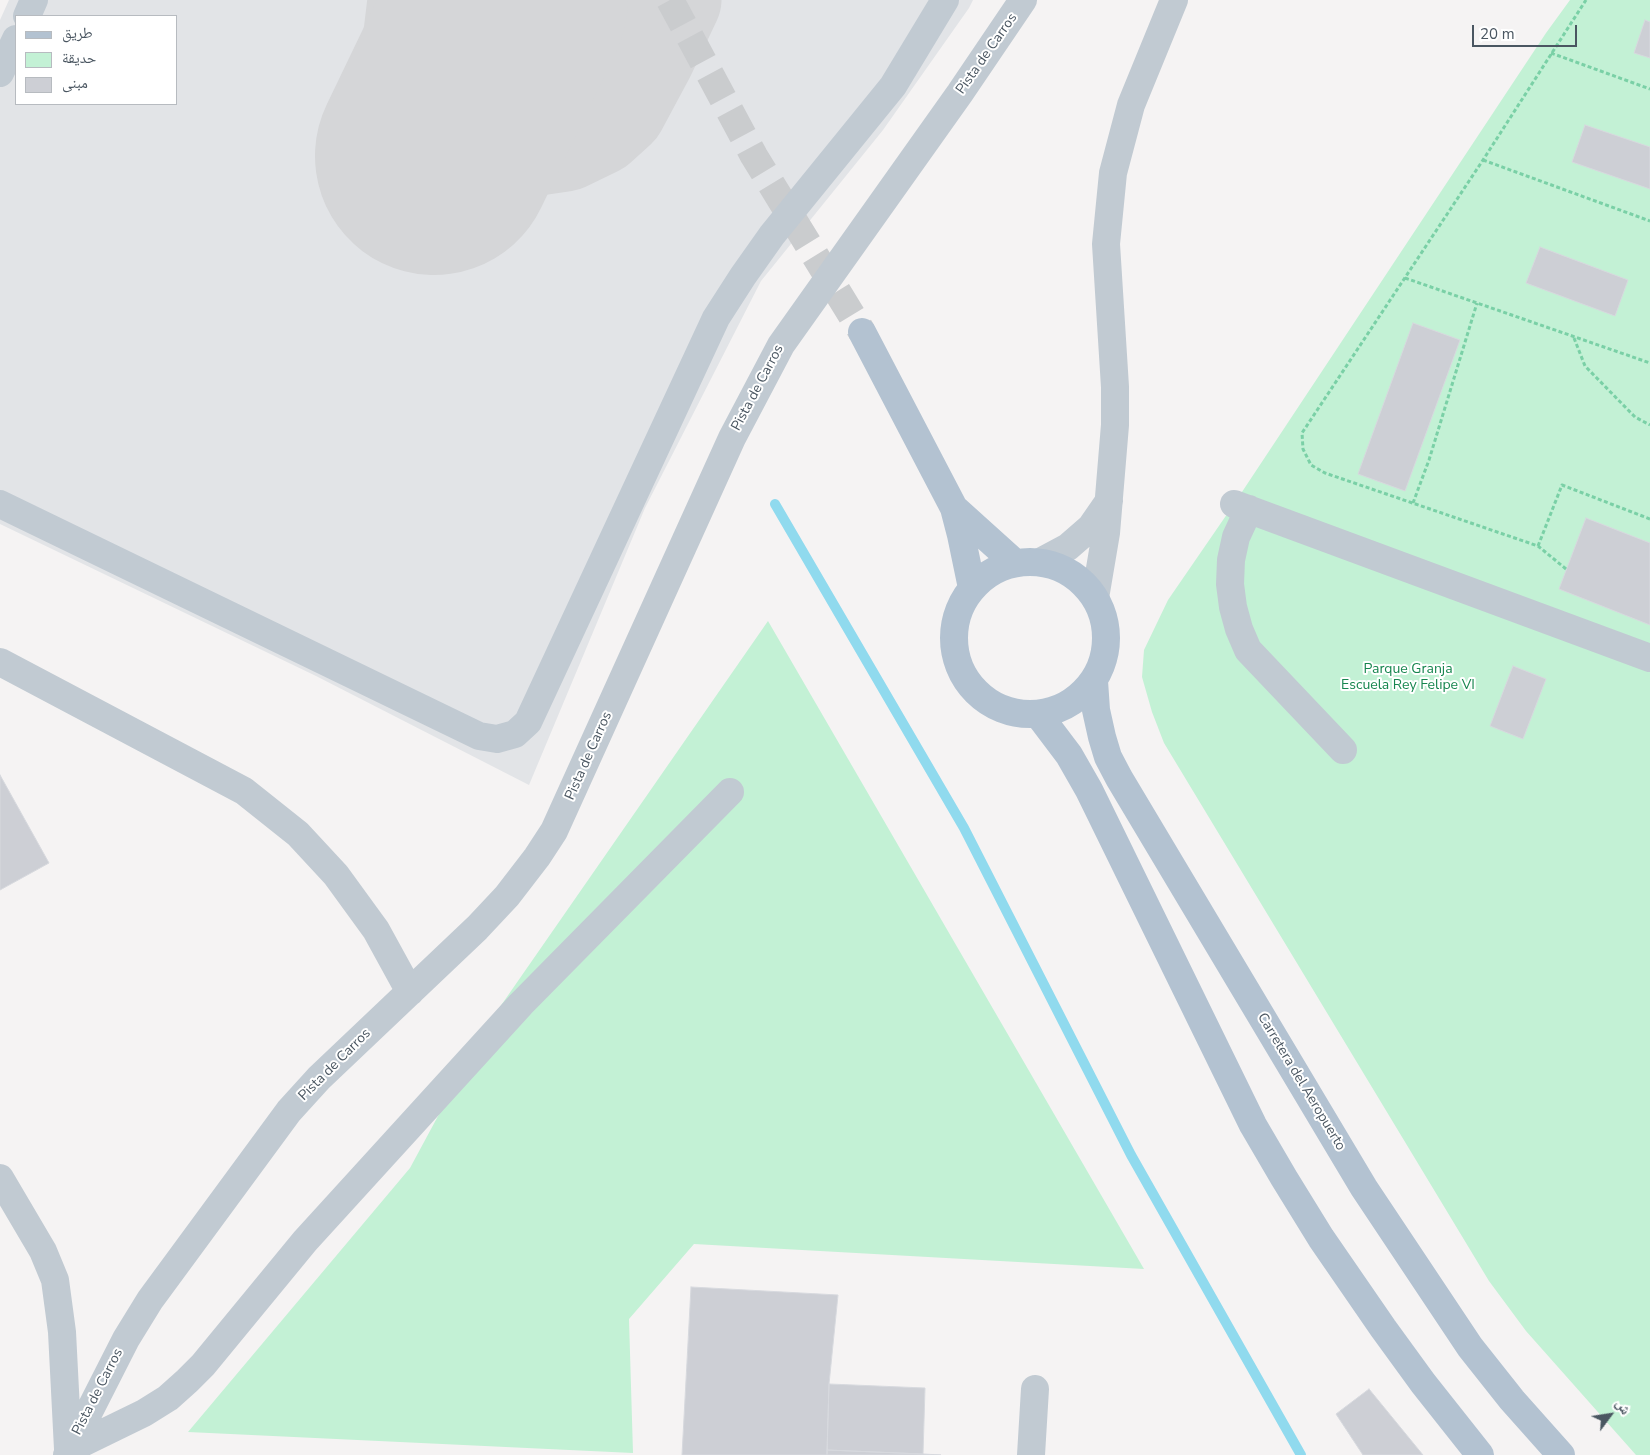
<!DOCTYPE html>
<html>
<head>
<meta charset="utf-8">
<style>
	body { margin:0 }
	#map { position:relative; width:1650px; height:1455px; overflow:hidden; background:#f5f3f3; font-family:"Nunito Sans","Noto Naskh Arabic",sans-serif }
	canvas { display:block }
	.legend { position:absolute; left:15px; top:15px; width:162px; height:90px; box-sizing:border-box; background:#fff; border:1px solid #b7bbc0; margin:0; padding:6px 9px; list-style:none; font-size:15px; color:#4a5661 }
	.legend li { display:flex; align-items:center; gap:10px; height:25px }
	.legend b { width:25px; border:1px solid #b7bbc0 }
	.north { position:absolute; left:1585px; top:1390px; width:50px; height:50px; -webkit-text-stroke:4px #fff; paint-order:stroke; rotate:59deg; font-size:14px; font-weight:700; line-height:20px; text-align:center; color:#4a5661 }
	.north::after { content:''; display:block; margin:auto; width:18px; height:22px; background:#4a5661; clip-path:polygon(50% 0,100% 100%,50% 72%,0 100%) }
	.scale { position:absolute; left:1472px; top:25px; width:105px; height:22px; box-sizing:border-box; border:2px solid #4a5661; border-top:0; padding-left:6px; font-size:15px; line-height:18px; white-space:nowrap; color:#4a5661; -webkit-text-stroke:4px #fff; paint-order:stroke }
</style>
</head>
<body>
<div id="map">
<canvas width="1650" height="1455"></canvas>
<ul class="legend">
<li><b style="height:6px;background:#b3c2d1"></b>طريق</li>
<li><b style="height:14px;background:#c3f1d5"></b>حديقة</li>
<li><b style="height:14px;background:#cdcfd5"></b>مبنى</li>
</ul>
<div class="north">ش</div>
<div class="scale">20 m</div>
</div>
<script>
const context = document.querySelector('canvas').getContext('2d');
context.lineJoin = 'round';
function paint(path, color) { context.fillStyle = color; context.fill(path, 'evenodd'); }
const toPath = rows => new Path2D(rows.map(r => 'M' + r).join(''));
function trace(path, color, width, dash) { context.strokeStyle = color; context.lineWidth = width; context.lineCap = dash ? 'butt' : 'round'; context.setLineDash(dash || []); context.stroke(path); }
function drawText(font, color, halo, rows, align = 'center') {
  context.font = font + ' "Nunito Sans",sans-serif'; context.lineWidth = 4; context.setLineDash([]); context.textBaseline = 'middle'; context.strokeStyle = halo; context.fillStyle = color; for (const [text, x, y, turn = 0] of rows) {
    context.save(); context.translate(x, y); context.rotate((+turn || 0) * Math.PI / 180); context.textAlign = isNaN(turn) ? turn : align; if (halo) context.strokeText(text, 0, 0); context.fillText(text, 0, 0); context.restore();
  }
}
paint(toPath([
	[9,0,973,0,969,8,883,130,761,281,645,508,529,785,316,676,0,524,0,20],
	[16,16,176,16,176,104,16,104]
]), '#e2e4e7');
paint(toPath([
	[1570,0,1650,0,1650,1455,1636,1455,1526,1331,1489,1281,1164,743,1152,712,1142,677,1144,650,1168,600,1234,504,1546,33],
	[768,621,1144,1269,694,1244,629,1319,633,1453,188,1432,410,1168,486,1027]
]), '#c3f1d5');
trace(toPath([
	[775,504,964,828,1131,1155,1301,1455]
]), '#90daee', 10);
trace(toPath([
	[415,0,410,42,421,81,439,110,475,134,508,147,538,148,565,144,598,128,619,109,648,55,674,0]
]), '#d5d6d8', 95);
trace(toPath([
	[434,156,509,0]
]), '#d5d6d8', 238);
const building = toPath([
	[1645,20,1650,22,1650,58,1634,53,1645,20],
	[1585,125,1650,147,1650,189,1572,162,1585,125],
	[1540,247,1628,280,1615,316,1526,283,1540,247],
	[1413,323,1460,340,1405,491,1358,474,1413,323],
	[1586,518,1650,543,1650,625,1559,589,1586,518],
	[1513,666,1546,679,1523,739,1490,726,1513,666],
	[0,775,49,863,0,890,0,775],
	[691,1287,838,1295,829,1384,827,1455,682,1455,691,1287],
	[829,1384,925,1388,923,1454,827,1450,829,1384],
	[1369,1389,1423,1455,1363,1455,1336,1414,1369,1389],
	[827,1450,923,1454,941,1455,827,1455,827,1450]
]);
paint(building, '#cdcfd5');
trace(building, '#d7d9de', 1);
trace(toPath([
	[670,0,754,156,862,332]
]), '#caccce', 28, [28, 14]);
trace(toPath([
	[1551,53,1650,89],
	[1483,160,1650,221],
	[1405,278,1650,363],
	[1574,338,1585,366,1635,417,1650,425],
	[1413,503,1429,460,1477,303],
	[1538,546,1562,485,1650,519],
	[1566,569,1538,546,1325,473,1311,465,1303,449,1302,433,1483,160,1586,0]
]), '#7ad0a6', 3, [4, 2.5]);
trace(toPath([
	[27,16,34,0],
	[0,73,16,39],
	[0,504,479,736,497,739,515,734,528,722,716,318,743,276,772,235,893,86,945,0],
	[1234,504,1650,658],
	[1249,509,1236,537,1231,560,1230,584,1233,607,1239,629,1248,650,1343,750],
	[1040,562,1068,547,1091,527,1109,501],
	[1095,598,1106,533,1115,425,1115,387,1106,244,1113,173,1131,105,1174,0],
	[0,662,244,791,298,834,336,875,376,930,410,992],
	[0,1178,43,1251,55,1280,62,1332,68,1449],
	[68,1450,144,1413,168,1398,187,1381,203,1365,305,1241,521,1004,730,792],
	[67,1455,126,1339,150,1300,289,1111,319,1078,477,928,507,896,537,857,554,831,732,438,781,345,960,93,1023,0],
	[1031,1455,1035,1389]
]), '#c1cad2', 28);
trace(toPath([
	[862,332,954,508,961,535,972,588],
	[954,508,1015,563],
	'954 638a76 76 0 1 1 152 0a76 76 0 1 1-152 0Z',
	[1094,681,1096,710,1102,737,1108,757,1119,778,1364,1188,1470,1347,1512,1400,1561,1455],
	[1038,714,1069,755,1089,790,1253,1125,1284,1178,1321,1238,1383,1328,1423,1383,1480,1455]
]), '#b3c2d1', 28);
drawText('14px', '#4a5661', '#fff', [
	["Pista de Carros",987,54,-55],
	["Pista de Carros",758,388,-62],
	["Pista de Carros",589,756,-66],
	["Pista de Carros",335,1065,-45],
	["Carretera del Aeropuerto",1301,1082,59],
	["Pista de Carros",98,1392,-63]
]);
drawText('14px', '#17864f', '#fff', [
	["Parque Granja",1408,670],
	["Escuela Rey Felipe VI",1408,686]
]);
</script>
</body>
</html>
